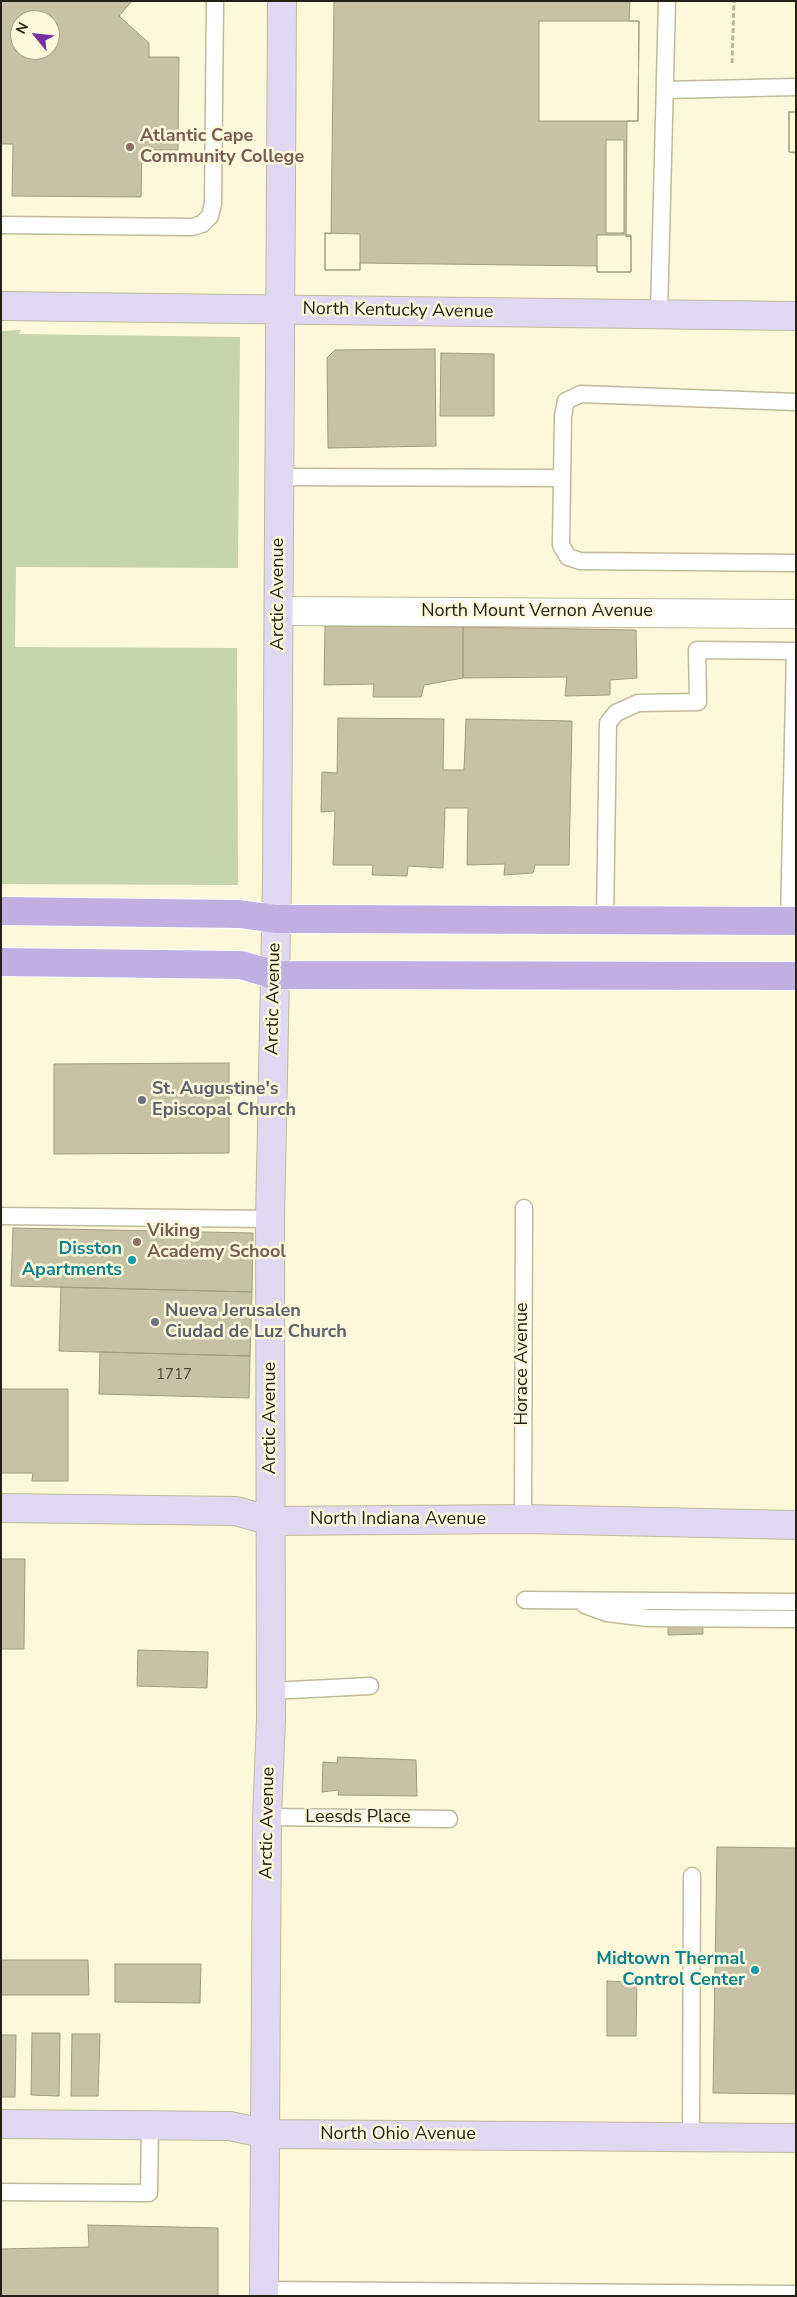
<!DOCTYPE html>
<html>
<head>
<meta charset="utf-8">
<style>
	body { margin:0 }
	#map { position:relative; width:797px; height:2297px; overflow:hidden; background:#fdf8d9; font-family:"Nunito Sans",sans-serif }
	canvas { display:block }
	.frame { position:absolute; inset:0; border:2px solid #232116; pointer-events:none }
	.north { position:absolute; left:10px; top:10px; width:50px; height:50px; box-sizing:border-box; background:#fdf8d9; border:1px solid #a6a28b; border-radius:50%; rotate:298deg; font-size:14px; font-weight:700; line-height:20px; text-align:center; color:#232116 }
	.north::after { content:''; display:block; margin:auto; width:18px; height:22px; background:#7531a5; clip-path:polygon(50% 0,100% 100%,50% 72%,0 100%) }
</style>
</head>
<body>
<div id="map">
<canvas width="797" height="2297"></canvas>
<div class="frame"></div>
<div class="north">N</div>
</div>
<script>
const context = document.querySelector('canvas').getContext('2d');
context.lineJoin = 'round';
function paint(path, color) { context.fillStyle = color; context.fill(path, 'evenodd'); }
const toPath = rows => new Path2D(rows.map(r => 'M' + r).join(''));
function trace(path, color, width, dash) { context.strokeStyle = color; context.lineWidth = width; context.lineCap = dash ? 'butt' : 'round'; context.setLineDash(dash || []); context.stroke(path); }
function drawText(font, color, halo, rows, align = 'center') {
  context.font = font + ' "Nunito Sans",sans-serif'; context.lineWidth = 5; context.setLineDash([]); context.textBaseline = 'middle'; context.strokeStyle = halo; context.fillStyle = color; for (const [text, x, y, turn = 0] of rows) {
    context.save(); context.translate(x, y); context.rotate((+turn || 0) * Math.PI / 180); context.textAlign = isNaN(turn) ? turn : align; if (halo) context.strokeText(text, 0, 0); context.fillText(text, 0, 0); context.restore();
  }
}
paint(toPath([
	[21,330,19,334,240,337,238,568,16,567,15,647,237,648,238,885,1,884,1,331]
]), '#c6d5ab');
const building = toPath([
	[1,1,132,1,119,16,149,43,149,57,179,57,178,150,142,150,141,197,12,196,13,144,1,144,1,1],
	[20,20,50,20,50,50,20,50,20,20],
	[334,1,630,1,629,21,639,21,638,121,627,121,626,237,631,236,631,272,597,272,597,266,360,263,360,270,325,270,325,233,331,234,334,1],
	[539,21,639,21,638,121,539,121,539,21],
	[789,112,796,112,796,153,789,152,789,112],
	[789,112,796,112,796,152,789,152,789,112],
	[606,140,624,140,624,233,606,233,606,140],
	[325,233,360,234,360,270,325,270,325,233],
	[597,235,631,235,631,272,597,272,597,235],
	[435,349,436,446,328,448,327,358,335,350,435,349],
	[441,353,494,354,494,416,440,416,441,353],
	[325,626,463,627,463,678,424,685,421,697,373,697,374,684,324,685,325,626],
	[463,627,636,630,637,678,610,680,610,695,565,696,567,677,463,678,463,627],
	[338,718,444,719,443,770,464,770,466,719,572,721,569,865,535,865,533,873,504,875,505,864,467,865,468,808,445,808,443,868,408,866,407,876,372,875,373,865,333,865,335,811,321,812,322,772,337,773,338,718],
	[229,1063,229,1153,54,1154,54,1064,229,1063],
	[13,1228,253,1233,252,1292,11,1286,13,1228],
	[61,1287,252,1292,250,1356,59,1351,61,1287],
	[100,1352,250,1356,249,1398,99,1394,100,1352],
	[1,1389,68,1389,68,1481,32,1481,33,1473,1,1473,1,1389],
	[1,1559,25,1559,24,1649,1,1649,1,1559],
	[702,1594,703,1634,668,1635,668,1595,702,1594],
	[138,1650,208,1652,207,1688,137,1686,138,1650],
	[338,1757,416,1760,417,1796,338,1795,339,1790,322,1792,323,1762,337,1763,338,1757],
	[717,1847,796,1848,796,2094,713,2093,717,1847],
	[1,1960,88,1960,89,1995,1,1995,1,1960],
	[115,1964,201,1964,200,2003,115,2002,115,1964],
	[607,1981,637,1982,636,2036,607,2036,607,1981],
	[32,2033,60,2033,59,2096,31,2095,32,2033],
	[72,2034,100,2034,98,2096,71,2096,72,2034],
	[1,2035,16,2035,15,2097,1,2097,1,2035],
	[88,2225,218,2228,218,2296,1,2296,1,2249,89,2247,88,2225]
]);
paint(building, '#c7c2a5');
trace(building, '#a19c80', 1);
const lane = toPath([
	[665,90,796,87],
	[1,225,192,227,202,224,210,216,213,204,215,1],
	[659,314,667,1],
	[796,402,581,394,566,401,563,416,561,545,568,557,580,561,796,563],
	[279,477,562,478],
	[605,920,608,723,616,713,638,703,698,702,697,650,796,651],
	[789,921,795,651],
	[1,1216,270,1219],
	[523,1519,524,1208],
	[525,1600,796,1602],
	[585,1605,607,1613,648,1618,796,1619],
	[271,1691,370,1686],
	[267,1817,449,1819],
	[691,2137,692,1876],
	[1,2192,149,2193,150,2126],
	[264,2290,796,2294]
]);
const street = toPath([
	[279,611,796,614]
]);
const secondary = toPath([
	[1,306,796,316],
	[1,1508,236,1511,271,1521,523,1519,796,1525],
	[1,2124,230,2126,267,2134,796,2138],
	[264,2296,267,1817,271,1719,270,1219,277,880,282,1]
]);
const primary = toPath([
	[1,911,239,914,276,919,313,919,796,921],
	[1,962,241,965,275,975,796,976]
]);
trace(lane, '#bfba9d', 19);
trace(street, '#bfba9d', 30);
trace(secondary, '#bfba9d', 30);
trace(primary, '#fff', 30);
trace(toPath([
	[732,63,734,1]
]), '#bab69d', 3, [5, 2.5]);
trace(lane, '#fff', 16);
trace(street, '#fff', 28);
trace(secondary, '#e0d7f0', 28);
trace(primary, '#c0afe0', 28);
for (const [x, y, r, color] of [
	[130,147,5,"#8d6e63"],
	[142,1100,5,"#6b7280"],
	[137,1242,5,"#8d6e63"],
	[132,1260,5,"#0f9aa8"],
	[155,1322,5,"#6b7280"],
	[755,1970,5,"#0f9aa8"]
]) { const dot = new Path2D(); dot.arc(x, y, r, 0, 2 * Math.PI); context.fillStyle = color; context.fill(dot); trace(dot, '#fdf8d9', 2); }
drawText('15px', '#4c493a', null, [
	["1717",174,1375]
]);
drawText('bold 18px', '#785e54', '#fdf8d9', [
	["Atlantic Cape",140,137],
	["Community College",140,158],
	["Viking",147,1232],
	["Academy School",147,1253]
], 'left');
drawText('18px', '#232116', '#fdf8d9', [
	["North Kentucky Avenue",398,311,1],
	["Arctic Avenue",279,594,-90],
	["North Mount Vernon Avenue",537,612],
	["Arctic Avenue",274,999,-89],
	["Horace Avenue",523,1364,-90],
	["Arctic Avenue",271,1418,-90],
	["North Indiana Avenue",398,1520],
	["Leesds Place",358,1818],
	["Arctic Avenue",268,1823,-89],
	["North Ohio Avenue",398,2135]
]);
drawText('bold 18px', '#5b616d', '#fdf8d9', [
	["St. Augustine's",152,1090],
	["Episcopal Church",152,1111],
	["Nueva Jerusalen",165,1312],
	["Ciudad de Luz Church",165,1333]
], 'left');
drawText('bold 18px', '#0d838f', '#fdf8d9', [
	["Disston",122,1250],
	["Apartments",122,1271],
	["Midtown Thermal",745,1960],
	["Control Center",745,1981]
], 'right');
</script>
</body>
</html>
